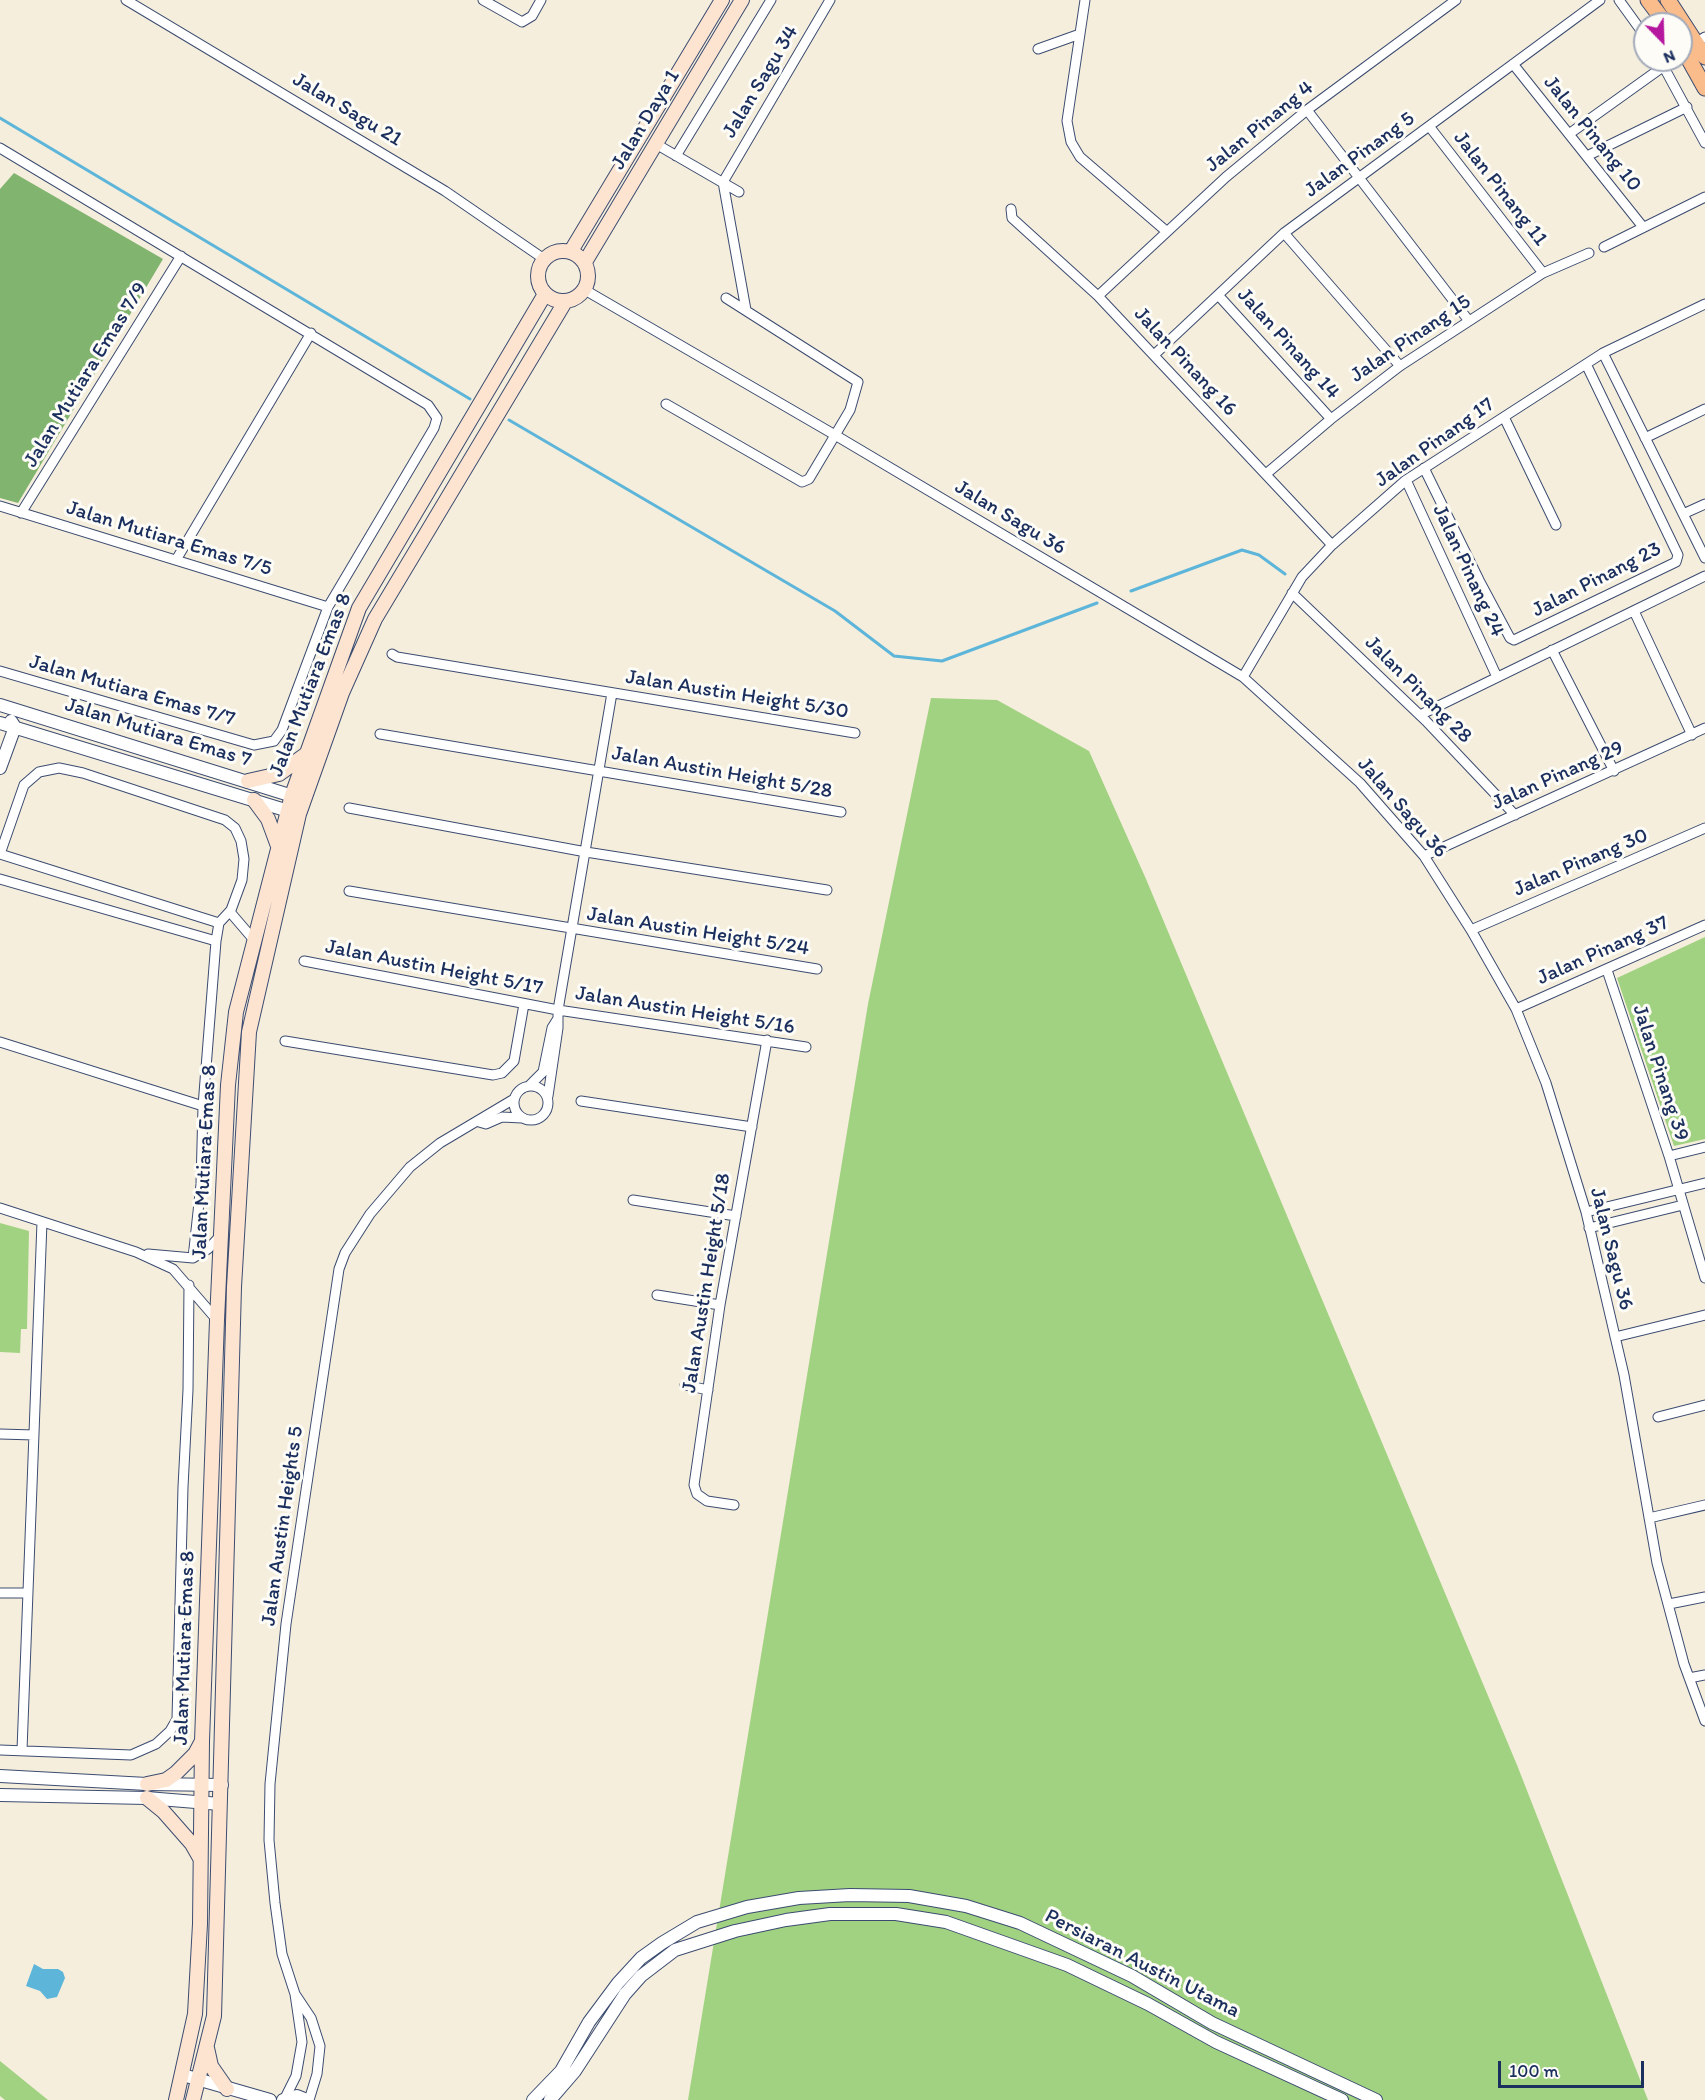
<!DOCTYPE html>
<html>
<head>
<meta charset="utf-8">
<style>
	body { margin:0 }
	#map { position:relative; width:1705px; height:2100px; overflow:hidden; background:#f5eedc; font-family:Itim,sans-serif }
	canvas { display:block }
	.north { position:absolute; left:1633px; top:12px; width:60px; height:60px; box-sizing:border-box; background:#fdfcf7; border:2px solid #a3aaba; border-radius:50%; rotate:157deg; font-size:16px; font-weight:700; line-height:24px; text-align:center; color:#1b2f5e }
	.north::after { content:''; display:block; margin:auto; width:21px; height:27px; background:#b5179e; clip-path:polygon(50% 0,100% 100%,50% 72%,0 100%) }
	.scale { position:absolute; left:1498px; top:2061px; width:146px; height:27px; box-sizing:border-box; border:3px solid #1b2f5e; border-top:0; padding-left:8px; font-size:18px; line-height:21px; white-space:nowrap; color:#1b2f5e; -webkit-text-stroke:4px #fdfcf7; paint-order:stroke }
</style>
</head>
<body>
<div id="map">
<canvas width="1705" height="2100"></canvas>
<div class="north">N</div>
<div class="scale">100 m</div>
</div>
<script>
const context = document.querySelector('canvas').getContext('2d');
context.lineJoin = 'round';
function paint(path, color) { context.fillStyle = color; context.fill(path, 'evenodd'); }
const toPath = rows => new Path2D(rows.map(r => 'M' + r).join(''));
function trace(path, color, width, dash) { context.strokeStyle = color; context.lineWidth = width; context.lineCap = dash ? 'butt' : 'round'; context.setLineDash(dash || []); context.stroke(path); }
function drawText(font, color, halo, rows, align = 'center') {
  context.font = font + ' Itim,sans-serif'; context.lineWidth = 6; context.setLineDash([]); context.textBaseline = 'middle'; context.strokeStyle = halo; context.fillStyle = color; for (const [text, x, y, turn = 0] of rows) {
    context.save(); context.translate(x, y); context.rotate((+turn || 0) * Math.PI / 180); context.textAlign = isNaN(turn) ? turn : align; if (halo) context.strokeText(text, 0, 0); context.fillText(text, 0, 0); context.restore();
  }
}
paint(toPath([
	[931,698,997,700,1089,751,1146,879,1517,1765,1648,2100,688,2100,868,1004],
	[1705,937,1705,1139,1674,1146,1617,978],
	[0,1223,29,1231,27,1329,21,1329,20,1353,0,1352],
	[0,2061,48,2100,5,2100,0,2096]
]), '#a1d281');
paint(toPath([
	[14,173,163,259,18,503,0,498,0,189]
]), '#80b46f');
paint(toPath([
	[34,1964,43,1969,58,1969,63,1972,65,1978,57,1997,47,1999,40,1991,26,1986]
]), '#5db5da');
trace(toPath([
	[0,118,470,399],
	[509,420,835,611,894,656,942,661,1097,603],
	[1131,591,1242,550,1259,555,1285,574]
]), '#5db5da', 3);
const minor = toPath([
	[126,0,445,191,544,259],
	[483,0,522,22,532,16,541,0],
	[1085,0,1067,121,1071,142,1080,157,1166,231],
	[1619,0,1645,36],
	[1697,42,1705,37],
	[1038,49,1080,34],
	[1660,60,1705,143],
	[1513,64,1643,227],
	[1307,110,1469,321],
	[1429,126,1543,273],
	[1569,134,1664,66],
	[656,144,739,192],
	[0,148,428,405,437,418,434,428,328,607,282,730,274,741,254,745,0,671],
	[676,156,771,0],
	[1587,156,1687,107],
	[1011,209,1012,218,1098,296,1332,545],
	[1284,233,1400,366],
	[1604,247,1705,197],
	[585,290,835,435,1243,677,1360,783,1424,856,1471,930,1516,1009,1546,1083,1586,1212,1624,1375,1657,1563,1684,1664,1705,1721],
	[1218,295,1331,419],
	[1098,296,1226,177,1307,110,1456,0],
	[746,310,723,182,830,0],
	[1603,353,1705,558],
	[1154,355,1284,233,1600,0],
	[666,404,802,482,809,479,850,410,858,382,726,298],
	[1504,417,1556,525],
	[1645,438,1705,409],
	[1424,468,1479,580,1510,638,1514,640,1676,562,1678,555,1586,364],
	[1266,474,1331,419,1400,366,1543,273,1589,253],
	[1406,480,1497,677],
	[0,506,328,607],
	[21,513,181,256],
	[1683,514,1705,504],
	[176,560,311,333],
	[1292,593,1426,721,1515,815],
	[1634,611,1692,735],
	[1552,650,1614,771],
	[392,654,397,657,855,733],
	[1243,677,1302,577,1332,545,1406,480,1603,353,1705,304],
	[1420,715,1705,576],
	[380,734,841,812],
	[349,808,586,852,827,890],
	[0,854,24,785,39,772,59,768,83,773,225,820,235,828,241,841,244,859,242,880,231,910,219,923,216,941,203,1106,201,1184,193,1258],
	[0,854,219,923],
	[1424,856,1705,728],
	[0,879,216,941],
	[349,891,817,969],
	[230,912,254,940],
	[1471,930,1705,828],
	[304,961,558,1010,806,1047],
	[1607,970,1669,1156,1705,1278],
	[1516,1009,1705,925],
	[285,1041,493,1075,502,1073,514,1061,524,1004],
	[0,1042,203,1106],
	[530,1085,543,1072,552,1028,557,1020],
	'514 1103a17 17 0 1 1 34 0a17 17 0 1 1-34 0Z',
	[548,1096,558,1028,558,1010,612,693],
	[581,1101,752,1127],
	[479,1122,486,1124,502,1117,522,1118],
	[1669,1156,1705,1147],
	[633,1200,736,1216],
	[0,1208,136,1252,173,1269,217,1320],
	[1586,1212,1705,1183],
	[1589,1228,1683,1205],
	[148,1254,193,1258,208,1249,221,1235],
	[657,1295,720,1305],
	[1615,1337,1705,1315],
	[685,1385,708,1390],
	[1658,1417,1705,1405],
	[0,1434,34,1435],
	[734,1505,707,1501,697,1494,694,1485,720,1305,767,1040],
	[1649,1518,1705,1505],
	[0,1593,28,1593],
	[1669,1604,1705,1597],
	[1689,1678,1705,1675],
	[0,1750,131,1755,156,1744,170,1731,177,1719,183,1487,188,1390,189,1285],
	[22,1750,42,1222],
	[295,1994,311,2018,320,2046,317,2074,309,2100],
	[285,2098,296,2076,302,2042,295,1994,282,1954,275,1903,269,1840,270,1784,286,1624,339,1269,345,1253,370,1214,410,1167,440,1143,514,1099]
]);
const tertiary = toPath([
	[0,705,299,798],
	[0,723,295,813],
	[0,768,15,727,11,721],
	[0,1776,147,1784,222,1785],
	[0,1795,147,1798,220,1804],
	[183,2075,270,2100],
	[283,2100,297,2096,307,2100],
	[533,2100,561,2071,589,2022,618,1983,641,1958,662,1943,697,1922,747,1907,799,1898,850,1895,909,1896,966,1906,1020,1923,1132,1976,1212,2023,1376,2100],
	[550,2100,575,2071,625,1994,641,1976,675,1950,735,1931,786,1920,830,1914,896,1914,946,1922,1067,1965,1148,2004,1216,2042,1342,2100]
]);
const secondary = toPath([
	'538 276a25 25 0 1 1 50 0a25 25 0 1 1-50 0Z',
	[571,251,722,0],
	[585,262,742,0],
	[248,781,279,774,305,755],
	[254,800,268,819,278,846],
	[147,1784,166,1780,176,1773,195,1754,202,1741],
	[147,1798,163,1811,192,1844,200,1858],
	[207,2048,211,2066,227,2089],
	[176,2100,195,2014,200,1924,202,1741,217,1320,228,1085,236,1012,292,795,359,608,545,294],
	[193,2100,214,2016,234,1287,249,1032,299,814,342,693,375,619,565,302]
]);
const primary = toPath([
	[1648,0,1666,24],
	[1668,0,1705,57],
	[1681,45,1705,88]
]);
trace(minor, '#3c4c71', 11);
trace(tertiary, '#3c4c71', 14);
trace(secondary, '#3c4c71', 16);
trace(primary, '#3c4c71', 17);
trace(minor, '#fff', 9);
trace(tertiary, '#fff', 12);
trace(secondary, '#fde4d0', 14);
trace(primary, '#f9bc8a', 15);
drawText('21px', '#1b2f5e', '#fdfcf7', [
	["Jalan Sagu 34",761,82,-59],
	["Jalan Sagu 21",347,110,31],
	["Jalan Daya 1",646,120,-59],
	["Jalan Pinang 4",1260,127,-39],
	["Jalan Pinang 10",1592,134,51],
	["Jalan Pinang 5",1360,155,-36],
	["Jalan Pinang 11",1500,189,52],
	["Jalan Pinang 15",1411,339,-34],
	["Jalan Pinang 14",1288,344,48],
	["Jalan Pinang 16",1185,362,47],
	["Jalan Mutiara Emas 7/9",86,375,-58],
	["Jalan Pinang 17",1435,443,-35],
	["Jalan Sagu 36",1010,518,31],
	["Jalan Mutiara Emas 7/5",169,539,17],
	["Jalan Pinang 24",1468,571,65],
	["Jalan Pinang 23",1597,580,-27],
	["Jalan Mutiara Emas 8",311,685,-69],
	["Jalan Pinang 28",1418,690,45],
	["Jalan Mutiara Emas 7/7",132,691,16],
	["Jalan Austin Height 5/30",737,695,9],
	["Jalan Mutiara Emas 7",158,733,17],
	["Jalan Austin Height 5/28",722,773,10],
	["Jalan Pinang 29",1558,776,-24],
	["Jalan Sagu 36",1402,808,49],
	["Jalan Pinang 30",1581,863,-23],
	["Jalan Austin Height 5/24",698,932,9],
	["Jalan Pinang 37",1603,951,-24],
	["Jalan Austin Height 5/17",434,968,11],
	["Jalan Austin Height 5/16",685,1011,9],
	["Jalan Pinang 39",1660,1073,72],
	["Jalan Mutiara Emas 8",205,1162,-87],
	["Jalan Sagu 36",1611,1249,76],
	["Jalan Austin Height 5/18",707,1283,-81],
	["Jalan Austin Heights 5",283,1526,-82],
	["Jalan Mutiara Emas 8",185,1648,-88],
	["Persiaran Austin Utama",1142,1964,27]
]);
</script>
</body>
</html>
